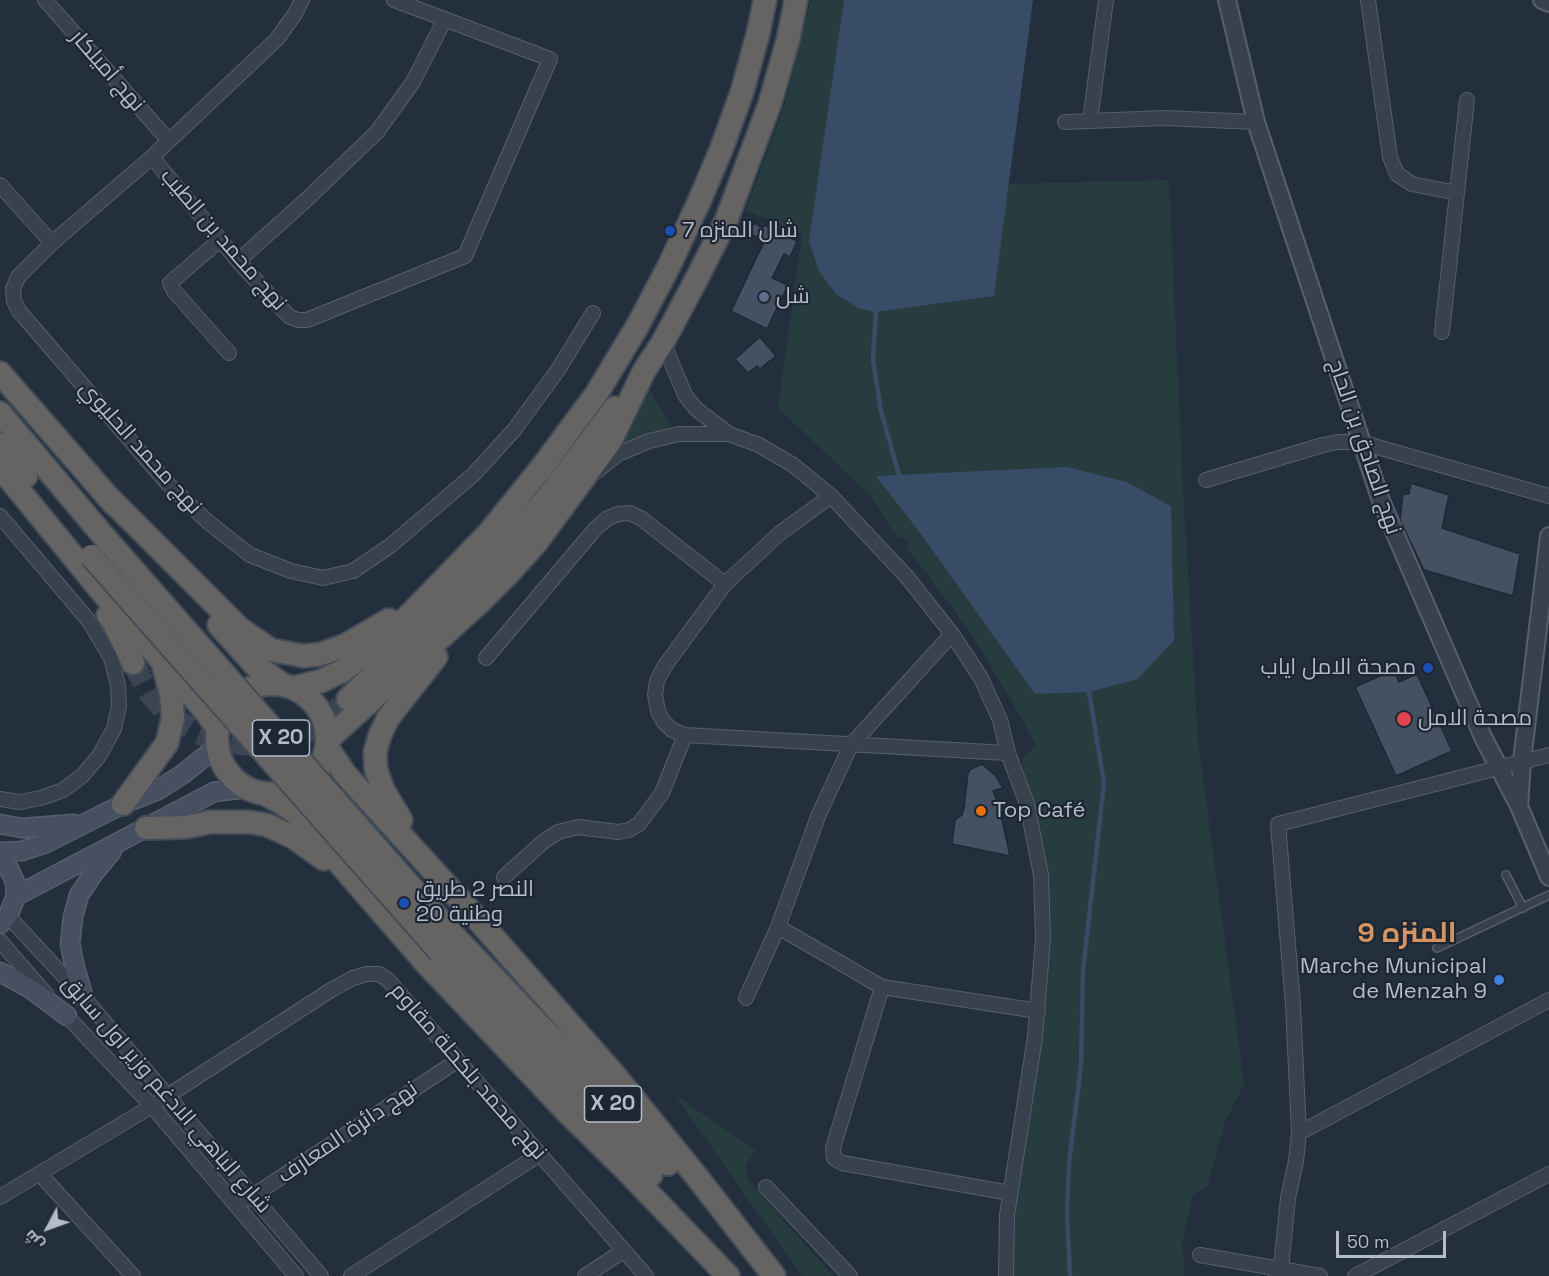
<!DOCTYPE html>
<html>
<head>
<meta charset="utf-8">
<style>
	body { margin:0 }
	#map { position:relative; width:1549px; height:1276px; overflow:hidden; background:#242f3e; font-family:"Space Grotesk",Cairo,sans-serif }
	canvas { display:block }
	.north { position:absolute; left:18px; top:1198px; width:60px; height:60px; -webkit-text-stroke:4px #1d2633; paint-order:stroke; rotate:229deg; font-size:16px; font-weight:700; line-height:24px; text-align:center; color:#b4bcc9 }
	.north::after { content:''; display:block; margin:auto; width:21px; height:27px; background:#b4bcc9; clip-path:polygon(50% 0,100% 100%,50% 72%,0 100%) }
	.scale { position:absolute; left:1336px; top:1231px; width:110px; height:27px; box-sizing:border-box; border:3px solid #b4bcc9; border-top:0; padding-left:8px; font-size:18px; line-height:21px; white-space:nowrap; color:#b4bcc9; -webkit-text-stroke:4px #1d2633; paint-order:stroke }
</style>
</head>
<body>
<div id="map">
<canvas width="1549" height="1276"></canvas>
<div class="north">ش</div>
<div class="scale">50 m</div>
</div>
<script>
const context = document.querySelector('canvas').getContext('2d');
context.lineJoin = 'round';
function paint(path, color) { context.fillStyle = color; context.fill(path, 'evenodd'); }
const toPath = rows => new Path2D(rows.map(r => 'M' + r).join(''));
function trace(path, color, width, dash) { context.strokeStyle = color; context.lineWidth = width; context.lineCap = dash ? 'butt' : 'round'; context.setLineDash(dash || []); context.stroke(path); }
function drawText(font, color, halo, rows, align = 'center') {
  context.font = font + ' "Space Grotesk",Cairo,sans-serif'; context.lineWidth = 4.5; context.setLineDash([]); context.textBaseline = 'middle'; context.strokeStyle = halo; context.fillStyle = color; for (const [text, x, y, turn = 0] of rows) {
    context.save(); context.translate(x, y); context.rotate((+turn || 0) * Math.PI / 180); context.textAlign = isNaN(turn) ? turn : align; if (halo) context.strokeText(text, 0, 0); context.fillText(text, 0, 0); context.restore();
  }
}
paint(toPath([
	[811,0,844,0,830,104,860,309,876,312,994,296,1008,184,1169,180,1183,488,1198,740,1244,1084,1225,1122,1207,1187,1193,1194,1182,1245,1185,1264,1184,1276,1013,1276,1008,1236,1043,1028,1050,945,1048,872,1021,760,1037,745,974,638,931,579,906,548,909,540,896,536,870,495,778,408,802,234,746,210,784,107],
	[649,388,671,427,615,447],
	[675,1095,756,1150,745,1166,748,1180,833,1276,802,1276]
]), '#263c3f');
paint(toPath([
	[844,0,1033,0,994,296,876,312,860,309,836,294,819,271,809,241],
	[1067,467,1126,482,1171,506,1174,640,1138,679,1089,692,1035,694,921,534,876,476]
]), '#394c67');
trace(toPath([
	[876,312,873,360,881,411,899,475],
	[1070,1276,1067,1212,1069,1164,1081,1065,1083,971,1104,783,1089,692]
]), '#394c67', 4.5);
const building = toPath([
	[754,223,763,228,764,225,797,241,790,257,784,254,772,278,788,285,767,329,731,311,763,244,756,241,758,238,749,233,754,223],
	[760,337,776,356,760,369,757,366,748,373,735,359,760,337],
	[1411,483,1449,495,1442,528,1520,554,1513,596,1424,570,1400,520,1403,494,1409,494,1411,483],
	[1394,670,1399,682,1417,674,1452,751,1396,776,1355,687,1394,670],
	[982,764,996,776,1003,788,993,791,999,806,1010,856,952,844,955,820,962,815,964,808,968,773,971,769,982,764]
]);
paint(building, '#455162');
trace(building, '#1f2835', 1.5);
trace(toPath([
	[133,663,149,693,163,709,180,722,198,733,218,741,239,744,260,745,281,742,301,735,320,725,348,699]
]), '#3a4453', 22, [22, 11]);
const service = toPath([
	[1506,875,1523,908],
	[1437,948,1549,895]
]);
const minor = toPath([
	[45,0,169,141],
	[302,0,295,14,277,39,152,157,52,243,18,277,13,289,14,301,19,311,167,483,208,522,250,555,291,571,323,578,353,571,390,546,474,474,514,430,558,370,593,313],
	[1368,0,1390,157,1397,174,1412,184,1457,193],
	[1090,121,1106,0],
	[1065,122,1163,118,1256,122],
	[152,157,238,261,284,311,290,317,298,320,307,320,465,256,550,59,394,0],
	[0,185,52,243],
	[220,240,170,283,174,291,229,353],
	[238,261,305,201,377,132,413,82,445,19],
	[1442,332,1467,100],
	[663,342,685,395,696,409,729,434,759,445,793,465,831,496,907,577,952,634,981,678,1000,720,1008,753,1027,804,1041,875,1043,938,1035,1037,1007,1215,1006,1276],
	[597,471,618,454,649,441,679,434,729,434],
	[1206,480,1323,445,1338,442,1360,442,1549,496],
	[831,496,780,533,725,584,664,667,657,681,655,695,658,711,663,721,672,730,685,735,1008,753],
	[0,516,89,621,111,658,118,685,119,706,114,729,99,756,82,776,63,790,41,798,20,802,0,799],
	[486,658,596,528,608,518,618,514,630,513,642,519,725,584],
	[504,877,543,842,558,832,578,827,618,832,629,830,639,824,662,793,685,735],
	[8,916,84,998,321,1276],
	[778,927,882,987,1038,1011],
	[0,941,46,994],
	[882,987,833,1148,834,1158,842,1163,1010,1193],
	[746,998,778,927,819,814,851,745,952,634],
	[61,1010,152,1106,296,1276],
	[1299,1133,1549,1000],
	[40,1174,133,1276],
	[766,1187,850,1276],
	[0,1197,152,1106,331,990,353,978,367,974,379,974,388,980,646,1276],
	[248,1199,457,1061],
	[1200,1255,1320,1276],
	[351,1276,540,1154],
	[585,1276,623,1251],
	[1276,1276,1281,1268,1288,1198,1296,1161,1299,1133,1293,1005,1278,824,1549,755],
	[1355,1276,1549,1174]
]);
const tertiary = toPath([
	[1227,0,1256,122,1381,501,1483,737,1519,806,1549,877],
	[1542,0,1549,3],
	[1519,806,1522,761,1549,536]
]);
const secondary = toPath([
	[0,824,22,828,74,824],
	[0,852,22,851,46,843,123,804,158,790,183,774,218,746],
	[0,860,9,869,15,882,16,896,8,916,0,924],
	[16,896,214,792,247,788],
	[0,972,31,989,67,1016],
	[84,998,75,968,70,944,73,917,79,895,93,874,112,851]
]);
const trunk = toPath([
	[0,373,115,505],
	[0,413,106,539],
	[0,444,26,476],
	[0,467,103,593,206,712,218,729],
	[106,495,239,628,271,650,304,656,321,654,346,645,389,620],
	[108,615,114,623,133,663],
	[219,625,255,665,283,685],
	'217 739a55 55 0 1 1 110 0a55 55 0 1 1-110 0Z',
	[293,688,321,681,344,670,392,633,489,533,543,466,597,393,638,325,668,268,698,204,721,150,742,92,758,34,765,0],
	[348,699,466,588,495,558,547,498,615,408],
	[327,740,481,601,508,574,536,543,610,442,644,371,663,342,695,282,726,221,770,103,788,40,796,0],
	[327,747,345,774,471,912,612,1072,697,1177,774,1276],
	[263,793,280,802,295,812,425,962,567,1112,627,1171,728,1276],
	[123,804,167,743,173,718,171,694,164,668],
	[401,820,383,790,376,769,375,752,380,735,388,718,436,657],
	[146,828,186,827,210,822,249,822,267,825,293,837,324,859],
	[455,937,577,1064,668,1164],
	[440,952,561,1075,651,1175]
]);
trace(service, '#565f6c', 10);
trace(minor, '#565f6c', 16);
trace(tertiary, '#565f6c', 20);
trace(secondary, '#565f6c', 21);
trace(trunk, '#434c59', 26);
trace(service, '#38414e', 7);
trace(minor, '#38414e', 14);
trace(tertiary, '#38414e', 16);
trace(secondary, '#465061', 18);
trace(trunk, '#656462', 22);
const trunkBridge = toPath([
	[106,539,455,937],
	[91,556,440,952]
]);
trace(trunkBridge, '#434c59', 26, []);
trace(trunkBridge, '#656462', 22);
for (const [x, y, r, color] of [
	[670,231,6,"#1a4fb4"],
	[764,297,6,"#5c6f8a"],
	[1428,668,6,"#1a4fb4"],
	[1404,719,8,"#e0444e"],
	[981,811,6,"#e8710a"],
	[404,903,6,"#1a4fb4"],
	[1499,980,6,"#3f7fe0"]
]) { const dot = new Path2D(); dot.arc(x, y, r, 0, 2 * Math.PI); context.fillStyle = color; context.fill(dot); trace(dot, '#1d2633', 2); }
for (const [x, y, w] of [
	[281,738,57],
	[613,1104,57]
]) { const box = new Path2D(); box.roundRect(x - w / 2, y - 18, w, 36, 4.5); context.fillStyle = '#1d2633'; context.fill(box); trace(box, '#b4bcc9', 1.5); }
drawText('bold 21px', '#b4bcc9', null, [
	["X 20",281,738],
	["X 20",613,1104]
]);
drawText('22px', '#b4bcc9', '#1d2633', [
	["نهج أميلكار",107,71,49],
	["نهج محمد بن الطيب",223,240,49],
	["نهج الصادق بن الحاج",1364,447,71],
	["نهج محمد الحليوي",140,448,48],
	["نهج محمد بلكحلة مقاوم",468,1072,49],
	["شارع الباهي الادغم وزير اول سابق",166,1095,49],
	["نهج دائرة المعارف",348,1133,-34]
]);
drawText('22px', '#b4bcc9', '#1d2633', [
	["شال المنزه 7",682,231],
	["شل",776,297],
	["مصحة الامل اياب",1416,668,"right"],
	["مصحة الامل",1418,719],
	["Top Café",993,811],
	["النصر 2 طريق",416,890],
	["وطنية 20",416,915],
	["Marche Municipal",1487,967,"right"],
	["de Menzah 9",1487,992,"right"]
], 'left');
drawText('bold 28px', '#d59563', '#1d2633', [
	["المنزه 9",1407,934]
]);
</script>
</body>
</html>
